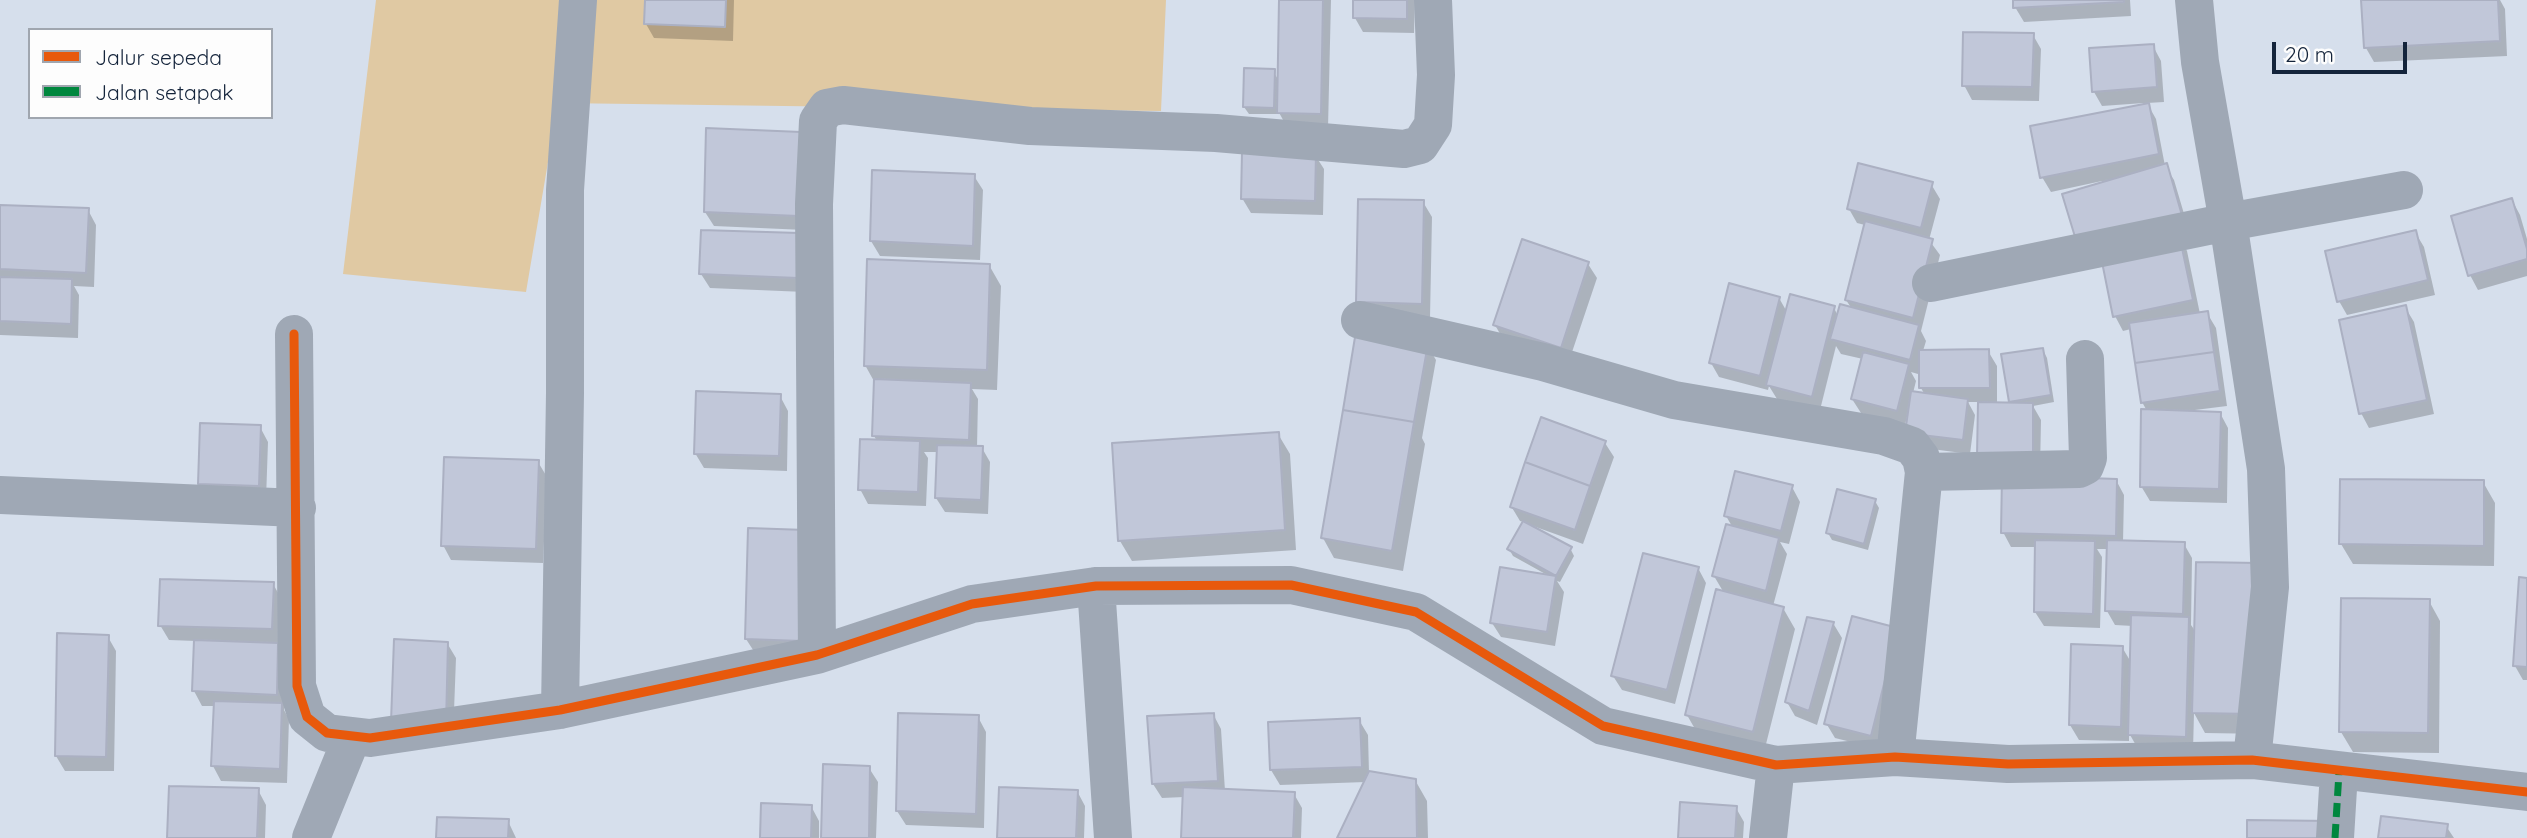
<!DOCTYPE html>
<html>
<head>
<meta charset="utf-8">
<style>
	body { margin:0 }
	#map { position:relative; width:2527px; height:838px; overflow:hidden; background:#d6dfec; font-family:Quicksand,sans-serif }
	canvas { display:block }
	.legend { position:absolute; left:28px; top:28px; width:245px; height:91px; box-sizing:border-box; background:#fdfdfd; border:2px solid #a0a6af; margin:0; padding:9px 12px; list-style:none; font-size:21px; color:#14243b }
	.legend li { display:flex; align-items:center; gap:14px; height:35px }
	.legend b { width:35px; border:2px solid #a0a6af }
	.scale { position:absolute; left:2272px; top:42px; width:135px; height:32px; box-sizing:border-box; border:4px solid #14243b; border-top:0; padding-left:9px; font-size:21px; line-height:24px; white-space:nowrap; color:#14243b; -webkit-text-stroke:5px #fdfdfd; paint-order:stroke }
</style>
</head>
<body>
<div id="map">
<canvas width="2527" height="838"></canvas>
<ul class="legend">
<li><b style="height:9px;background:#e8590c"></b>Jalur sepeda</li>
<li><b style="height:9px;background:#00873e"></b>Jalan setapak</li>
</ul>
<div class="scale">20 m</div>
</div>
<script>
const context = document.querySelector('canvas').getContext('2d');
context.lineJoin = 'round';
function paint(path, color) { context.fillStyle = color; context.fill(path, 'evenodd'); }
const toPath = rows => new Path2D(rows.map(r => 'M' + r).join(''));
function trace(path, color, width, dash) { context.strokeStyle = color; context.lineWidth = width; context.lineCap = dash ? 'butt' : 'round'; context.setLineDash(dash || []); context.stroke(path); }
paint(toPath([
	[376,0,1166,0,1161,111,558,103,526,292,343,274]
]), '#e0c9a3');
paint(toPath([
	[646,0,734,0,733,41,654,38,646,24],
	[1280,0,1331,0,1328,128,1287,127,1277,109,1277,114,1249,114,1244,107,1273,71,1279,81],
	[1355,0,1415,0,1414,33,1363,32,1355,18],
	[2015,0,2130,0,2131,16,2024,22,2015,7],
	[2375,0,2500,0,2505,9,2507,56,2374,62,2366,48],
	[2033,35,2041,49,2039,101,1972,100,1964,85],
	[2153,46,2161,61,2164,102,2147,103,2156,119,2165,166,2174,180,2190,234,2179,237,2187,251,2200,314,2207,313,2216,328,2227,406,2195,410,2195,412,2220,413,2228,428,2227,503,2150,501,2141,486,2147,411,2142,402,2131,329,2123,331,2115,316,2102,181,2051,192,2042,177,2144,106,2144,103,2102,106,2094,92],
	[800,134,805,230,714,226,705,212],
	[1315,155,1324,169,1323,215,1251,213,1242,198],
	[974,176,983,190,980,260,880,256,871,241],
	[1931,184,1940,199,1929,240,1940,255,1921,331,1926,341,1923,351,1988,351,1997,366,1997,404,2012,405,2010,402,2043,350,2047,358,2054,402,2033,406,2041,420,2040,471,1979,456,1980,402,1968,402,1975,415,1970,454,1916,447,1909,418,1907,417,1905,425,1861,413,1852,399,1863,359,1841,354,1836,346,1820,410,1777,399,1769,386,1768,390,1719,377,1711,363,1779,298,1787,312,1834,308,1838,316,1852,309,1846,300,1865,225,1857,223,1849,209],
	[1920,366,1921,388,1925,395,1913,393,1916,381,1911,372,1918,374],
	[2512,200,2520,215,2527,239,2527,276,2478,290,2470,275],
	[1360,201,1423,202,1432,217,1430,318,1366,316],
	[0,207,88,210,96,225,94,287,74,286,79,295,78,338,0,335],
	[2415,232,2424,247,2435,295,2347,315,2339,301],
	[798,235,805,292,710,288,701,274],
	[1588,264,1597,278,1569,361,1503,339,1495,325],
	[989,265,1001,286,997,390,972,389,978,399,977,448,982,448,990,462,988,514,945,512,936,498,938,452,924,452,928,458,926,506,868,504,860,489,877,441,874,436,875,383,865,365],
	[2405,307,2414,322,2434,414,2369,428,2361,413],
	[1427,345,1436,360,1422,438,1425,444,1403,571,1334,558,1323,538],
	[780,396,788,411,787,471,704,468,695,453],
	[260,427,268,442,266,500,208,498,200,483],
	[1278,434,1290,454,1296,550,1132,561,1120,541],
	[1605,443,1614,457,1583,544,1533,526,1532,528,1570,548,1574,556,1560,582,1557,581,1564,592,1555,646,1501,637,1492,623,1549,576,1513,556,1509,549,1524,522,1520,521,1511,506],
	[538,462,547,477,543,563,451,560,443,545],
	[2116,480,2124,495,2123,542,2184,544,2192,558,2191,625,2266,734,2205,733,2194,713,2193,751,2138,749,2129,733,2129,741,2079,740,2070,725,2122,647,2132,664,2133,626,2115,625,2107,611,2108,549,2097,549,2102,557,2100,628,2044,626,2035,612,2037,547,2011,547,2003,532],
	[2483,482,2495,503,2494,566,2353,564,2341,544],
	[1792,487,1800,502,1789,544,1780,542,1787,554,1773,606,1783,608,1795,629,1764,752,1699,736,1687,715,1724,593,1714,576,1733,528,1726,516],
	[1875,501,1879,508,1868,550,1832,540,1828,533],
	[805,531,810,655,755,653,746,639],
	[1698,568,1706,583,1675,704,1622,690,1613,676],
	[2527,580,2527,680,2523,680,2515,666],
	[273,584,281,598,286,659,284,710,289,719,287,783,221,781,213,766,216,706,202,706,194,691,196,641,169,640,160,625],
	[2429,601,2440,621,2439,753,2353,752,2341,732],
	[1833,623,1842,638,1817,725,1795,716,1787,702],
	[1897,630,1879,749,1835,738,1826,723],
	[108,637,116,651,114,771,65,771,56,756],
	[447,643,456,658,453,738,401,736],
	[1213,714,1221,729,1225,791,1294,794,1302,808,1301,838,1183,838,1184,797,1162,798,1153,784],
	[978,717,986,732,984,828,906,825,897,811],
	[1359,720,1368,735,1369,773,1415,780,1427,801,1428,838,1339,838,1366,782,1280,785,1271,770],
	[869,768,878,782,876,838,823,838],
	[258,790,266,805,265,838,169,838],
	[1077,791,1085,806,1084,838,999,838],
	[811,806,819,821,819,838,761,838],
	[1736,808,1744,822,1743,838,1680,838],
	[508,821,516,838,438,838],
	[2446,826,2454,838,2380,838]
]), '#0003');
const building = toPath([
	[645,0,726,0,725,27,644,24,645,0],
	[1279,0,1323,0,1321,114,1277,113,1279,0],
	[1353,0,1407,0,1407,19,1353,18,1353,0],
	[2013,0,2124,0,2124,2,2013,8,2013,0],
	[2361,0,2498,0,2500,41,2364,48,2361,0],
	[1963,32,2034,33,2032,87,1962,86,1963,32],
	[2154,44,2157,87,2092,92,2089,48,2154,44],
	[1244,68,1275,69,1274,108,1243,107,1244,68],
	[2149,103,2159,154,2040,178,2030,126,2149,103],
	[706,128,801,132,798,216,704,212,706,128],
	[1242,152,1316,153,1315,201,1241,199,1242,152],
	[1858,163,1933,182,1921,228,1847,209,1858,163],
	[2167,163,2183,219,2079,250,2062,194,2167,163],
	[872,170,975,174,973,246,870,241,872,170],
	[2512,198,2527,249,2527,259,2468,276,2451,216,2512,198],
	[1358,199,1424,200,1422,304,1356,302,1358,199],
	[0,205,89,208,86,273,0,269,0,205],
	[1865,221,1933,239,1913,318,1845,300,1865,221],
	[701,230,799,233,798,278,699,274,701,230],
	[2416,230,2428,280,2337,302,2325,251,2416,230],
	[2179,234,2193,300,2113,317,2100,252,2179,234],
	[1522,239,1589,262,1561,348,1493,325,1522,239],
	[867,259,990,264,987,370,864,366,867,259],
	[0,277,72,279,71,324,0,321,0,277],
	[1729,283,1780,297,1760,376,1709,363,1729,283],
	[1790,294,1835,306,1812,397,1766,385,1790,294],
	[1840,304,1919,325,1910,360,1830,339,1840,304],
	[2406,305,2427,400,2359,414,2339,320,2406,305],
	[2208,311,2214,352,2135,363,2129,323,2208,311],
	[1356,331,1428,344,1414,422,1343,410,1356,331],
	[2043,348,2051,395,2009,402,2001,354,2043,348],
	[1989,349,1990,388,1919,388,1919,350,1989,349],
	[1863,352,1909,364,1897,411,1851,399,1863,352],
	[2214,352,2220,391,2141,403,2135,363,2214,352],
	[874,379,971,383,969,440,872,436,874,379],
	[696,391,781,394,779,456,694,454,696,391],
	[1911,391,1968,399,1963,440,1905,433,1911,391],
	[1978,402,2033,403,2033,457,1977,456,1978,402],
	[2141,409,2221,412,2219,489,2140,487,2141,409],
	[1343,410,1414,422,1392,551,1321,538,1343,410],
	[1541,417,1606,441,1590,486,1525,462,1541,417],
	[200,423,261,425,259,486,198,484,200,423],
	[1279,432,1285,530,1118,541,1112,443,1279,432],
	[860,439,920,441,918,492,858,490,860,439],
	[937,445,983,446,981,500,935,498,937,445],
	[444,457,539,460,536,549,441,546,444,457],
	[1525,462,1590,486,1575,530,1510,507,1525,462],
	[1735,471,1793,485,1781,531,1724,516,1735,471],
	[2002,475,2117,479,2116,536,2001,533,2002,475],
	[2340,479,2484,480,2484,546,2339,544,2340,479],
	[1837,489,1876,499,1864,544,1826,533,1837,489],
	[1523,521,1572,547,1556,576,1507,549,1523,521],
	[1726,524,1779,538,1766,591,1712,576,1726,524],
	[748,528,806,530,802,641,745,639,748,528],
	[2035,540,2095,541,2093,614,2034,612,2035,540],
	[2107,540,2185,542,2183,614,2105,611,2107,540],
	[1643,553,1699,567,1667,690,1611,676,1643,553],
	[2196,562,2259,563,2255,714,2192,713,2196,562],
	[1500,567,1556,576,1547,632,1490,623,1500,567],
	[2519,577,2527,578,2527,667,2513,666,2519,577],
	[160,579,274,582,272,629,158,626,160,579],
	[1716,589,1784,607,1753,732,1685,715,1716,589],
	[2341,598,2430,599,2428,733,2339,732,2341,598],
	[2131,615,2189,617,2186,737,2128,735,2131,615],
	[1852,616,1898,628,1871,736,1824,724,1852,616],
	[1807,617,1834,622,1809,711,1785,702,1807,617],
	[57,633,109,635,106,757,55,756,57,633],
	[394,639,448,642,446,724,391,722,394,639],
	[194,640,278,643,277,695,192,691,194,640],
	[2071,644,2123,646,2121,727,2069,725,2071,644],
	[214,701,282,703,280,769,211,766,214,701],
	[898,713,979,715,976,814,896,811,898,713],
	[1214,713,1218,781,1152,784,1147,716,1214,713],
	[1360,718,1362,767,1270,770,1268,722,1360,718],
	[823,764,870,766,869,838,821,838,823,764],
	[1369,771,1416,779,1417,838,1337,838,1369,771],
	[169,786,259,788,257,838,167,838,169,786],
	[999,787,1078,790,1076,838,997,838,999,787],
	[1183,787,1295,792,1293,838,1181,838,1183,787],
	[1680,802,1737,806,1735,838,1678,838,1680,802],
	[761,803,812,805,811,838,760,838,761,803],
	[2381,816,2448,824,2446,838,2378,838,2381,816],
	[437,817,509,819,508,838,436,838,437,817],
	[2247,820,2331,821,2330,838,2247,838,2247,820]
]);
paint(building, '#c1c7d9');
trace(building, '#abb0c2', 2);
trace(toPath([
	[2194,0,2200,62,2228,222,2266,469,2270,587,2252,760],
	[1931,283,2228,222,2404,190],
	[1360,320,1543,362,1674,400,1884,436,1912,446,1921,458,1924,472,1895,757],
	[294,334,297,686,307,717,327,733,370,738,560,710,817,655,972,604,1096,586,1291,585,1416,612,1603,726,1776,765,1895,757,2008,764,2252,760,2527,792],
	[1924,472,2079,469,2085,466,2088,458,2085,359],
	[0,495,297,508],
	[1096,586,1113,838],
	[817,655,814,204,818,121,827,108,843,105,1030,126,1216,133,1404,149,1420,145,1433,125,1436,75,1433,0],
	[560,710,565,393,565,190,578,0],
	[311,838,352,737],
	[1768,838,1776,765],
	[2335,838,2339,772]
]), '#9fa8b5', 38);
trace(toPath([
	[2335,838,2339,772]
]), '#00873e', 7, [14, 7]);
trace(toPath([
	[294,334,297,686,307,717,327,733,370,738,560,710,817,655,972,604,1096,586,1291,585,1416,612,1603,726,1776,765,1895,757,2008,764,2252,760,2527,792]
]), '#e8590c', 9);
</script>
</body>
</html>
